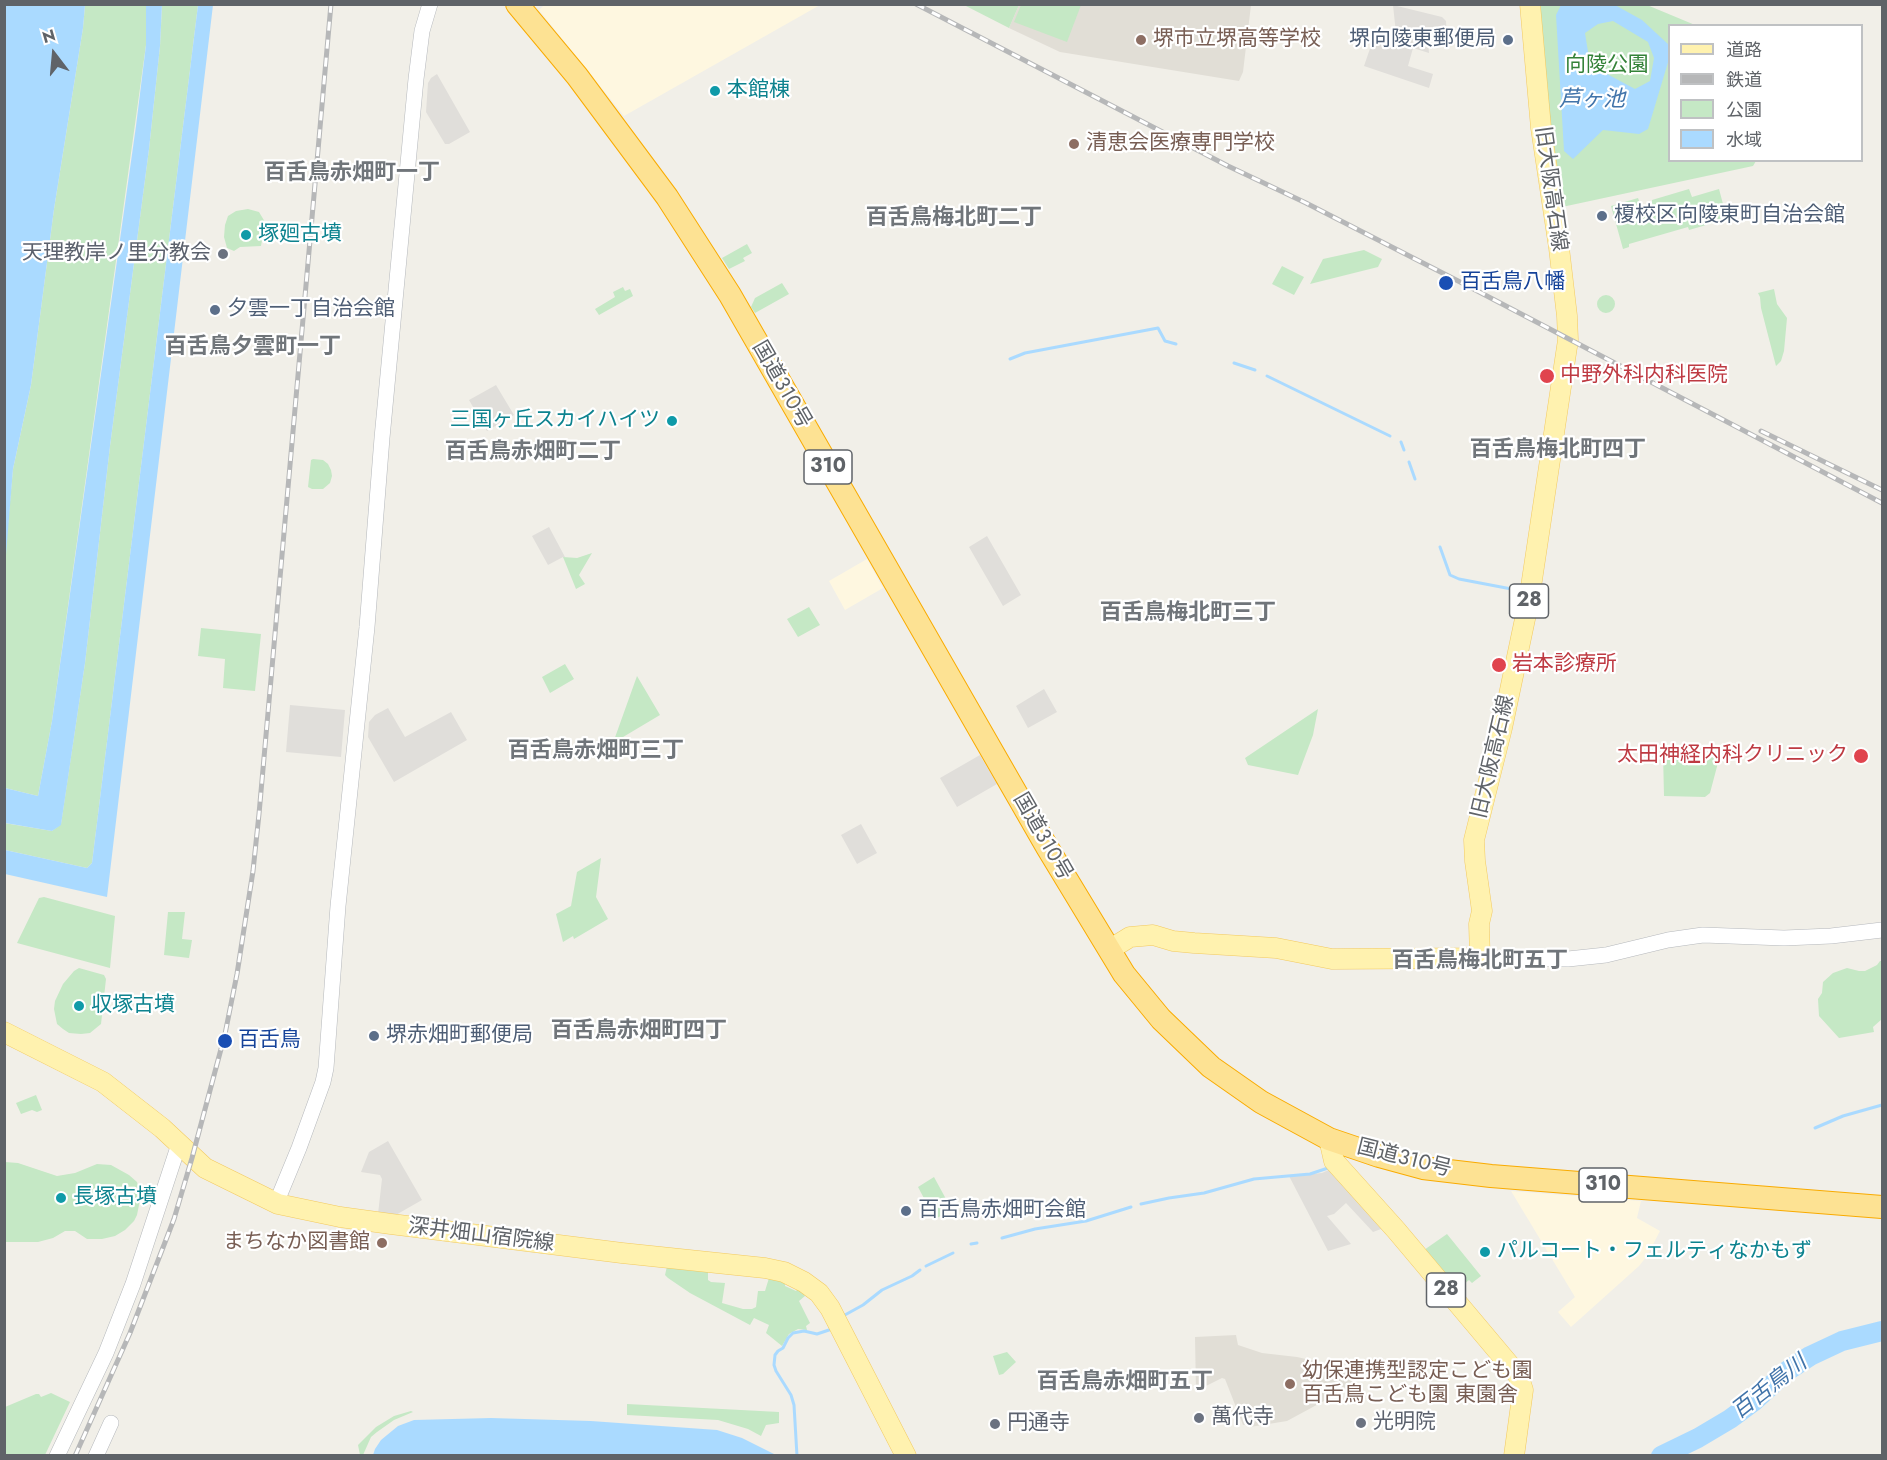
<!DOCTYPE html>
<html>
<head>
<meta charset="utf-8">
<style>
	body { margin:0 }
	#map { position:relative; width:1887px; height:1460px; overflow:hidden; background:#f1efe8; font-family:Jost,"Noto Sans JP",sans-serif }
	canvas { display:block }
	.frame { position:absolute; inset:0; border:6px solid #5f6368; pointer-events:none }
	.legend { position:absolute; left:1668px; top:24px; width:195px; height:138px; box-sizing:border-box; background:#fff; border:2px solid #bfc1c3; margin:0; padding:8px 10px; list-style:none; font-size:18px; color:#5f6368 }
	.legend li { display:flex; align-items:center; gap:12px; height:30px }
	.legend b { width:30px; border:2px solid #bfc1c3 }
	.north { position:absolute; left:24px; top:24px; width:60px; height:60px; -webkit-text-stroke:4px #fff; paint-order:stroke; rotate:344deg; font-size:16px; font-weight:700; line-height:24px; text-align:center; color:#5f6368 }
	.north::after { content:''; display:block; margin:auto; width:21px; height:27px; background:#5f6368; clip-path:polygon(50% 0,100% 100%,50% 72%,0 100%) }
</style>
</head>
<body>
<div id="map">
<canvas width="1887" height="1460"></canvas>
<div class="frame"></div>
<ul class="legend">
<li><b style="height:8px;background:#fff2af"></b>道路</li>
<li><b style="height:8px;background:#b6b7b8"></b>鉄道</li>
<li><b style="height:16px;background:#c5e8c5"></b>公園</li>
<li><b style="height:16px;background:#aadaff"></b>水域</li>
</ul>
<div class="north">N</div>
</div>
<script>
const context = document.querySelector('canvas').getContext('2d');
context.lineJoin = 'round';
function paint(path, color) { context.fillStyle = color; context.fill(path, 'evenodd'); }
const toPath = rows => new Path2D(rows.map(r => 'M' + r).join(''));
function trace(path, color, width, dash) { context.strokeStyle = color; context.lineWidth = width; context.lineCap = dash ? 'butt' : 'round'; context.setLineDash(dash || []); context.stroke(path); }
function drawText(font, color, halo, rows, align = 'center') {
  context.font = font + ' Jost,"Noto Sans JP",sans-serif'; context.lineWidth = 4.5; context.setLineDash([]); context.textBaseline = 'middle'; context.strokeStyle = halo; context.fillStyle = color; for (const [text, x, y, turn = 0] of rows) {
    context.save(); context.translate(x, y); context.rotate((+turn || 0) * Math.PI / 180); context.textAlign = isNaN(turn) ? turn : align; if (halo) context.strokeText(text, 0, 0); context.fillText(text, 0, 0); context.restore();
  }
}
paint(toPath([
	[545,4,820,4,820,5,624,116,539,10],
	[867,559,883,588,845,610,829,581],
	[1511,1191,1641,1201,1637,1218,1660,1231,1647,1256,1639,1266,1571,1327,1558,1312,1575,1297]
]), '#fef7e0');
paint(toPath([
	[1393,5,1442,17,1446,21,1447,39,1428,40,1429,53,1413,48,1408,66,1433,74,1429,88,1364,66,1374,37,1397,43],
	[437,74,470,132,449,144,445,144,426,112,428,83,431,78],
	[496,385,514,415,487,431,469,400],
	[549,527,565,557,563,557,548,565,532,536],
	[987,536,1021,595,1003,606,969,547],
	[1044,689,1057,712,1028,728,1016,706],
	[290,705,345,710,341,757,286,752],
	[388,708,405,737,451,712,467,740,394,782,368,737,369,722,375,715],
	[980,755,997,784,957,807,940,778],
	[861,824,877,853,857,864,841,835],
	[388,1141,422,1200,394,1216,378,1214,382,1179,380,1175,361,1172,369,1152],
	[1333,1168,1382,1225,1381,1229,1373,1232,1346,1203,1334,1214,1327,1216,1351,1244,1328,1251,1289,1176,1322,1173]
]), '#e0deda');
paint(toPath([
	[1019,5,1251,5,1243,72,1239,81,1060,52,1009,28],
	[1236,1335,1238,1345,1262,1353,1297,1357,1355,1370,1361,1368,1360,1376,1348,1388,1287,1421,1250,1427,1249,1424,1243,1425,1225,1379,1222,1378,1196,1391,1195,1337]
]), '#e1ded6');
paint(toPath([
	[85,5,146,5,146,45,52,721,38,796,5,788,4,567,13,469,31,385,54,209,83,28],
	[162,5,198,5,92,863,87,868,5,850,4,823,52,831,61,824,85,663,110,446,149,149,160,46],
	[964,5,1019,5,1009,28],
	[1021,5,1021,4,1081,5,1067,42,1014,22],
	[1540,5,1647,5,1695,25,1670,26,1670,160,1756,161,1753,166,1562,207,1550,128],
	[1689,189,1692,197,1719,189,1727,219,1689,230,1688,227,1629,244,1629,247,1623,249,1611,206,1638,198,1641,206,1652,203,1652,200],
	[248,209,259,212,265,222,261,246,240,247,234,251,227,248,224,237,225,225,228,216,236,211],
	[747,244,752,253,743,258,745,261,729,269,722,258],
	[1364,250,1382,259,1378,267,1310,284,1323,259],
	[1282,266,1304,277,1294,295,1272,284],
	[782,283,789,294,755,313,751,307,755,298],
	[623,287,625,291,630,289,633,296,599,315,595,309,615,297,613,292],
	[1774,289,1777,304,1787,318,1784,351,1781,361,1776,366,1761,308,1760,297,1758,293],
	'1597 304a9 9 0 1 1 18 0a9 9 0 1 1-18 0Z',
	[313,459,323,460,328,464,331,470,332,476,330,483,323,489,312,489,308,487,311,460],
	[592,553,579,575,585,584,576,589,563,557,577,558],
	[809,607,820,625,798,637,787,619],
	[201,628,261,634,255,691,223,688,225,659,198,656],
	[565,664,574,679,550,693,542,677],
	[637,676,660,715,613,743],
	[1318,709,1313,735,1298,775,1248,765,1245,758],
	[1665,745,1719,759,1710,793,1705,797,1664,796,1663,753],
	[601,858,596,897,608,919,574,939,573,936,563,942,556,914,571,906,577,872],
	[44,897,115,916,110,968,17,943,39,898],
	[168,912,185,912,182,939,192,940,189,958,164,955],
	[1880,961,1882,961,1882,1019,1873,1027,1874,1032,1839,1038,1819,1016,1818,999,1822,993,1823,982,1833,973,1847,968,1859,971,1865,971,1877,965],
	[79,968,104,975,106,979,101,1024,90,1033,81,1034,69,1033,63,1029,57,1024,54,1009,55,1001,63,984,74,971],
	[36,1095,42,1110,37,1112,32,1110,21,1114,16,1103],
	[5,1162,18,1163,57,1176,75,1173,97,1164,111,1165,129,1175,137,1182,141,1195,137,1215,134,1221,125,1230,115,1236,102,1239,87,1239,75,1231,65,1231,53,1238,38,1242,5,1242],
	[934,1177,952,1210,935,1219,918,1187],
	[1447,1234,1481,1276,1472,1283,1469,1280,1458,1289,1424,1250],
	[668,1262,708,1272,708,1280,711,1282,725,1283,722,1303,743,1309,752,1309,756,1307,758,1291,765,1291,769,1278,785,1282,785,1286,796,1291,799,1287,805,1296,799,1301,810,1323,806,1326,807,1330,798,1329,789,1334,782,1346,766,1333,769,1325,754,1318,750,1325,690,1293,668,1278,665,1275],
	[1007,1352,1016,1362,1003,1374,999,1375,993,1356],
	[51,1393,70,1402,45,1455,5,1455,5,1407,36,1394,39,1394,41,1397],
	[627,1404,779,1412,779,1423,766,1425,761,1436,748,1429,718,1420,627,1415],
	[411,1411,413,1412,394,1420,377,1432,371,1437,363,1455,360,1455,358,1445,376,1427,394,1416]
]), '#c5e8c5');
paint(toPath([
	[5,4,85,5,83,28,54,209,31,385,13,469,5,567],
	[146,5,162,5,160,46,149,149,110,446,85,663,61,825,52,831,5,823,5,788,38,796,52,721,136,126,146,45],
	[198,5,213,5,107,897,5,874,5,850,87,868,92,863],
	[1561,5,1615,5,1642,20,1669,45,1669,59,1648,129,1639,134,1603,130,1573,159,1564,151,1556,15],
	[1613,21,1648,42,1654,58,1650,81,1635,89,1594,67,1589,58,1585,33,1598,24],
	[491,1418,591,1421,717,1430,742,1438,776,1455,373,1455,375,1449,381,1440,398,1426,414,1420]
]), '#aadaff');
trace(toPath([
	[1010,359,1025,353,1158,328,1165,341,1176,344],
	[1234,363,1255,370],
	[1267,376,1390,436],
	[1401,442,1404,450],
	[1409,462,1415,479],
	[1440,547,1450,575,1459,579,1522,591],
	[1815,1128,1843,1116,1882,1105],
	[1141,1204,1169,1198,1204,1193,1254,1179,1310,1174,1328,1168],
	[1002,1238,1035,1229,1086,1221,1131,1207],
	[971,1244,977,1243],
	[926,1266,953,1253],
	[843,1316,863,1305,882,1290,912,1276,920,1270],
	[797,1456,794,1405,791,1395,776,1371,774,1365,775,1355,778,1351,783,1348,788,1338,793,1333,804,1331,817,1334,832,1329]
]), '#aadaff', 3);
trace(toPath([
	[1661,1456,1698,1438,1730,1419,1753,1402,1787,1371,1810,1356,1842,1341,1882,1331]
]), '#aadaff', 20);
const minor = toPath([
	[1480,958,1568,959,1606,955,1668,940,1703,935,1784,938,1831,936,1882,930],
	[278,1204,280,1194,299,1148,323,1082,326,1068,338,906,367,627,382,438,416,79,422,31,430,4],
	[57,1456,106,1353,133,1284,179,1144],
	[96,1456,111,1423]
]);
const major = toPath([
	[1109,950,1130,937,1153,935,1173,941,1194,943,1276,948,1332,959,1480,958,1479,924,1482,911,1475,861,1474,840,1502,728,1529,600,1568,340,1567,316,1559,248,1541,128,1530,4],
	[4,1032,103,1082,162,1128,205,1168,278,1204,340,1217,391,1224,622,1253,765,1268,784,1272,804,1282,819,1293,830,1308,906,1456],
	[1329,1139,1334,1161,1396,1230,1518,1375,1523,1390,1514,1456]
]);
const highway = toPath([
	[517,4,577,76,667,197,730,295,1047,847,1124,974,1161,1019,1211,1067,1261,1102,1329,1139,1379,1156,1423,1168,1491,1176,1882,1207]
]);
trace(minor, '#b5b8bc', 16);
trace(major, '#f2c960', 21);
trace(highway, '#f9ab00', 24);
trace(minor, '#fff', 15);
trace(major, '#fff2af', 20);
trace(highway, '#fde293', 22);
const rail = toPath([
	[916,4,1228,166,1306,203,1464,284,1882,503],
	[1761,431,1882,490],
	[75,1456,130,1333,174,1219,192,1158,225,1034,237,974,253,871,259,814,331,4]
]);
trace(rail, '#b6b7b8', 5);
trace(rail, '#fff', 3, [9]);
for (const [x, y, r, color] of [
	[1141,40,6,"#8d6e63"],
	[1508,40,6,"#5c6f8a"],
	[715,91,6,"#0f9aa8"],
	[1074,144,6,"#8d6e63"],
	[1602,216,6,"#5c6f8a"],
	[246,235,6,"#0f9aa8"],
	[223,254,6,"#6b7280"],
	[1446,283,8,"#1a4fb4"],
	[215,310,6,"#5c6f8a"],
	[1547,376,8,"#e0444e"],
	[672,421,6,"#0f9aa8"],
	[1499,665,8,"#e0444e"],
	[1861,756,8,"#e0444e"],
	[79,1006,6,"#0f9aa8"],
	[374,1036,6,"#5c6f8a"],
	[225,1041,8,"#1a4fb4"],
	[61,1198,6,"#0f9aa8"],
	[906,1211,6,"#5c6f8a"],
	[382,1243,6,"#8d6e63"],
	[1485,1252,6,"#0f9aa8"],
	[1290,1384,6,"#8d6e63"],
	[1199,1418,6,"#6b7280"],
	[1361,1423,6,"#6b7280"],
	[995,1424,6,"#6b7280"]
]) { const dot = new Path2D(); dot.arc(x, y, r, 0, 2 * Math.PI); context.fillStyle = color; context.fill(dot); trace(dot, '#fff', 2); }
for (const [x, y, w] of [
	[828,467,48],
	[1529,601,39],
	[1603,1185,48],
	[1446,1290,39]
]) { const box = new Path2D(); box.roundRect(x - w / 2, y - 17, w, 34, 4.5); context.fillStyle = '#fff'; context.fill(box); trace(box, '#5f6368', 1.5); }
drawText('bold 20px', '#5f6368', null, [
	["310",828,467],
	["28",1529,601],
	["310",1603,1185],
	["28",1446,1290]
]);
drawText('21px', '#785e54', '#fff', [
	["堺市立堺高等学校",1153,40],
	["清恵会医療専門学校",1086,144],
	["まちなか図書館",370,1243,"right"],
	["幼保連携型認定こども園",1302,1372],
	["百舌鳥こども園 東園舎",1302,1396]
], 'left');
drawText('21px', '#4e5e75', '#fff', [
	["堺向陵東郵便局",1496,40,"right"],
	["榎校区向陵東町自治会館",1614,216],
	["夕雲一丁自治会館",227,310],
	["堺赤畑町郵便局",386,1036],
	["百舌鳥赤畑町会館",918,1211]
], 'left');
drawText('21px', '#348238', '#fff', [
	["向陵公園",1607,66]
]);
drawText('21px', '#0d838f', '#fff', [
	["本館棟",727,91],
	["塚廻古墳",258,235],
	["三国ヶ丘スカイハイツ",660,421,"right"],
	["収塚古墳",91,1006],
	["長塚古墳",73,1198],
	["パルコート・フェルティなかもず",1497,1252]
], 'left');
drawText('21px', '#5f6368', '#fff', [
	["旧大阪高石線",1550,189,82],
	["国道310号",781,385,60],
	["旧大阪高石線",1494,757,-77],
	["国道310号",1042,837,60],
	["国道310号",1404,1159,14],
	["深井畑山宿院線",481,1236,7]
]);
drawText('21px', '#5b616d', '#fff', [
	["天理教岸ノ里分教会",211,254,"right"],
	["萬代寺",1211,1418],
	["光明院",1373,1423],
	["円通寺",1007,1424]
], 'left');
drawText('21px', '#164399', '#fff', [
	["百舌鳥八幡",1460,283],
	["百舌鳥",238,1041]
], 'left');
drawText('21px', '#be3a42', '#fff', [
	["中野外科内科医院",1560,376],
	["岩本診療所",1512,665],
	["太田神経内科クリニック",1848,756,"right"]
], 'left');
drawText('italic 22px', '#4174aa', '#fff', [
	["芦ヶ池",1592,101],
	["百舌鳥川",1770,1388,-38]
]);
drawText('bold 22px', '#70757a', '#fff', [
	["百舌鳥赤畑町一丁",352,174],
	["百舌鳥梅北町二丁",954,219],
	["百舌鳥夕雲町一丁",253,348],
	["百舌鳥梅北町四丁",1558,451],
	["百舌鳥赤畑町二丁",533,453],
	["百舌鳥梅北町三丁",1188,614],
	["百舌鳥赤畑町三丁",596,752],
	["百舌鳥梅北町五丁",1480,962],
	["百舌鳥赤畑町四丁",639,1032],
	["百舌鳥赤畑町五丁",1125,1383]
]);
</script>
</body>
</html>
